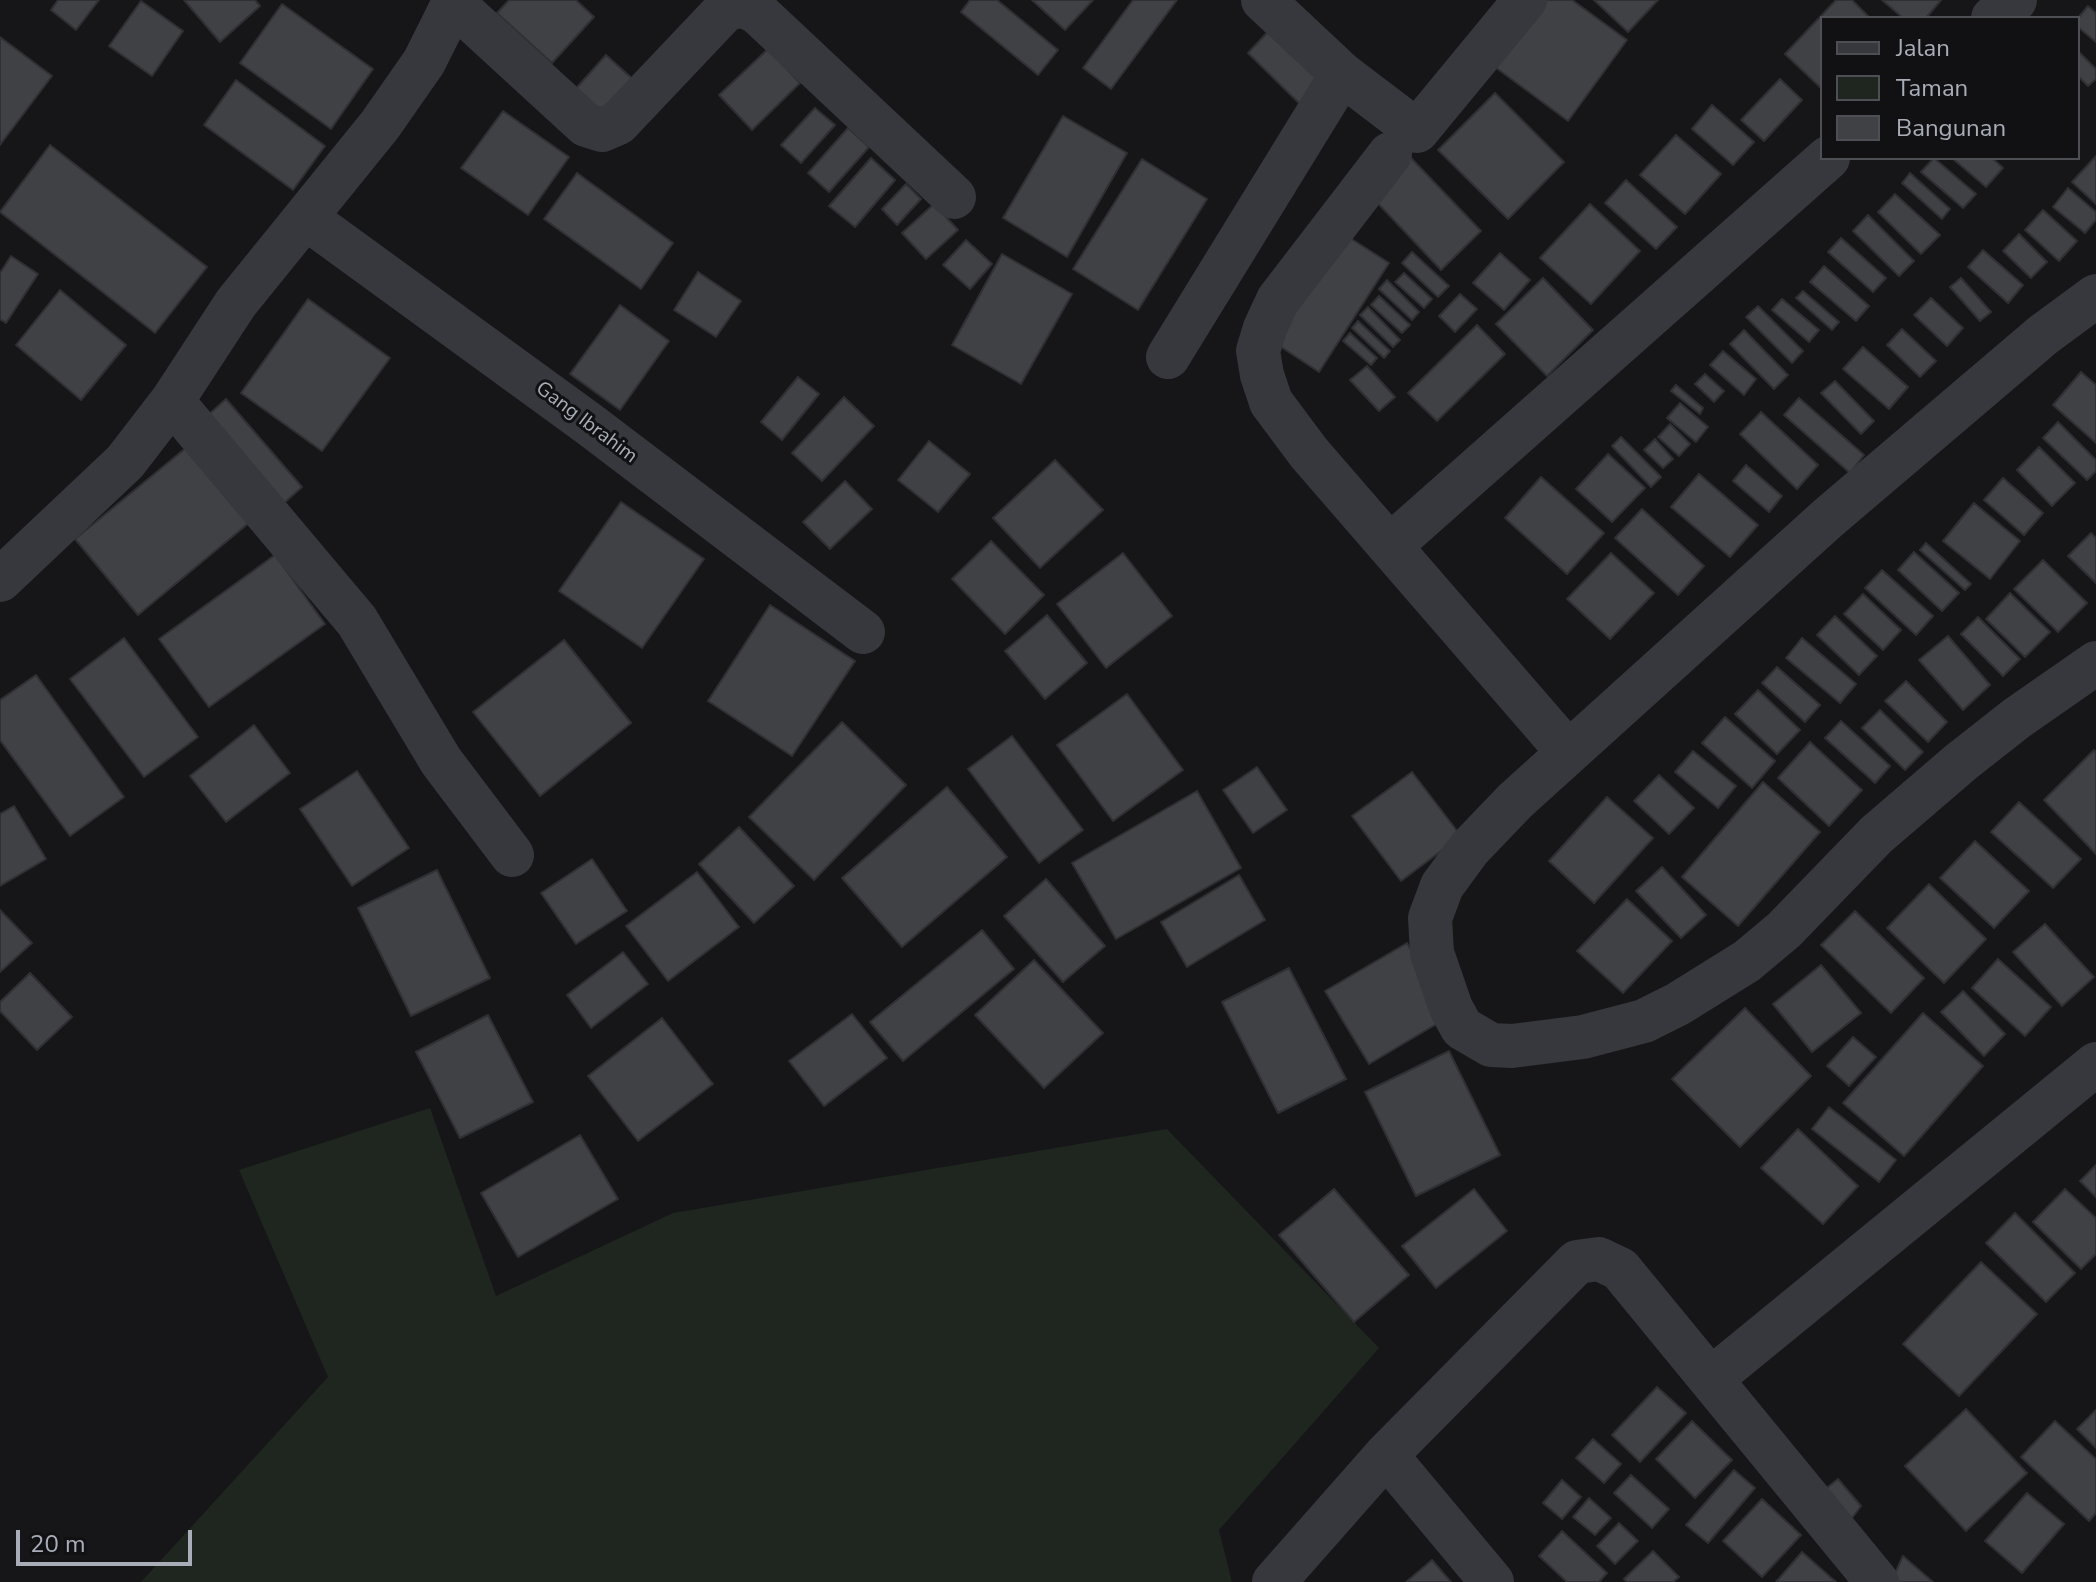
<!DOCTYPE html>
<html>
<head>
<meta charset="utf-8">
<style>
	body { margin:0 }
	#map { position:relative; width:2096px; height:1582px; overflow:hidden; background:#161618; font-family:"Nunito Sans",sans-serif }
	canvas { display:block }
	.legend { position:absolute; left:1820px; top:16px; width:260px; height:144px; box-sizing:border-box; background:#111113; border:2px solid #4d4f55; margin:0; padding:10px 14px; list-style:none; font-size:24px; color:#a8adb8 }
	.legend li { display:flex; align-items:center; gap:16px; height:40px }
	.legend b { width:40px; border:2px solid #4d4f55 }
	.scale { position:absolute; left:16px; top:1530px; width:176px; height:36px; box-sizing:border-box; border:4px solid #a8adb8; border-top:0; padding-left:10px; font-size:24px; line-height:28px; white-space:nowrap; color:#a8adb8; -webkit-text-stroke:6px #111113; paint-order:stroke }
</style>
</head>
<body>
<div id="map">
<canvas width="2096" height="1582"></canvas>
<ul class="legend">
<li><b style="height:10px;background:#37383d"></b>Jalan</li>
<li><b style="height:22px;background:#1e261f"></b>Taman</li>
<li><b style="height:22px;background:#404145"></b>Bangunan</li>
</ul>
<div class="scale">20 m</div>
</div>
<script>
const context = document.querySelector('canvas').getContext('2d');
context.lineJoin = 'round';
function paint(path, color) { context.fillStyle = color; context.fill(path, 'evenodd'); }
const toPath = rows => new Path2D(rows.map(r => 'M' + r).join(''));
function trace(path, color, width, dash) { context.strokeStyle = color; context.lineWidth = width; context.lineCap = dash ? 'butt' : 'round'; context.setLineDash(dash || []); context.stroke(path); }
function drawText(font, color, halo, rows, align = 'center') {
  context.font = font + ' "Nunito Sans",sans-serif'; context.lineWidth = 6; context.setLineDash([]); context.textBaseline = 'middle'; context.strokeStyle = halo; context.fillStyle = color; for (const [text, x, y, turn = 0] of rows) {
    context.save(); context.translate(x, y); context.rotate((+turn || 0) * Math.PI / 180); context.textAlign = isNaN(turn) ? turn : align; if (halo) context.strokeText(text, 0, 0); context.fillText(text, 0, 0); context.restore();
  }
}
paint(toPath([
	[430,1108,496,1296,673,1213,1167,1129,1379,1348,1219,1530,1232,1582,141,1582,328,1377,239,1170]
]), '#1e261f');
const building = toPath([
	[58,0,99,0,76,30,51,10,58,0],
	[184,0,255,0,260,6,220,42,184,0],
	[509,0,576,0,594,17,552,63,497,13,509,0],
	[970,0,997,0,1058,50,1038,75,961,12,970,0],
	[1032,0,1093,0,1065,30,1032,0],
	[1133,0,1177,0,1111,89,1083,68,1133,0],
	[1538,0,1572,0,1627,40,1568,121,1491,64,1538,0],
	[1594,0,1658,0,1628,32,1594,0],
	[1836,0,1852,0,1870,18,1822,18,1821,88,1785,54,1836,0],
	[1882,0,1941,0,1926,18,1903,18,1882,0],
	[141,1,183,31,152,76,109,46,141,1],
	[282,4,373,69,331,129,240,63,282,4],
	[2088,6,2096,13,2096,42,2078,27,2078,18,2088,6],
	[1276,23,1326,73,1306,110,1248,53,1276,23],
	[0,37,52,76,0,145,0,37],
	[768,49,800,83,752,130,719,95,768,49],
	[2078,51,2096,69,2096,79,2088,86,2078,76,2078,51],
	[606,55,636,82,600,121,571,94,606,55],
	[1780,79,1802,100,1764,141,1741,120,1780,79],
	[236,80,325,146,293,190,204,125,236,80],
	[1495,93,1564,162,1508,219,1438,150,1495,93],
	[1712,105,1754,142,1733,165,1692,129,1712,105],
	[815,108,835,125,801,163,781,145,815,108],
	[503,111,569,157,528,215,461,168,503,111],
	[1063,116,1127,153,1067,257,1003,218,1063,116],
	[848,128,869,147,829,192,808,173,848,128],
	[1676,135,1721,174,1685,214,1640,175,1676,135],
	[50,145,207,267,155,333,0,212,50,145],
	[2096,156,2096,204,2072,182,2096,156],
	[871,158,895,180,855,227,829,206,871,158],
	[1411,158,1481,231,1441,270,1371,196,1411,158],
	[1934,158,1976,194,1963,208,1921,172,1934,158],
	[1952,158,1992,158,2003,168,1986,187,1952,158],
	[1142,159,1207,199,1138,310,1073,269,1142,159],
	[577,173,673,243,641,289,544,219,577,173],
	[1910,173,1950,209,1942,219,1902,183,1910,173],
	[1626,180,1677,227,1656,249,1605,203,1626,180],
	[906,184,921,199,897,225,882,209,906,184],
	[2068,188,2096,212,2096,220,2085,233,2053,207,2068,188],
	[1895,194,1940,235,1921,254,1878,212,1895,194],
	[934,204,958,230,926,259,902,233,934,204],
	[1590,204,1640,251,1591,304,1540,258,1590,204],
	[2043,210,2077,241,2059,261,2025,230,2043,210],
	[1868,215,1914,261,1899,276,1853,231,1868,215],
	[1336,229,1389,263,1319,372,1266,337,1336,229],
	[2019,234,2047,262,2031,278,2003,251,2019,234],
	[1841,238,1886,278,1873,292,1828,252,1841,238],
	[966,240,992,264,970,289,943,265,966,240],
	[1983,250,2023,285,2008,303,1968,267,1983,250],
	[1412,252,1449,286,1438,297,1402,263,1412,252],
	[1500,253,1530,280,1504,310,1473,283,1500,253],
	[1002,254,1072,294,1021,384,952,345,1002,254],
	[11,256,38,274,6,323,0,319,0,273,11,256],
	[1824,266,1869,306,1856,321,1810,282,1824,266],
	[698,272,741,301,716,337,674,310,698,272],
	[1404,273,1432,299,1424,308,1395,282,1404,273],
	[1543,278,1593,330,1547,376,1496,324,1543,278],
	[1961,278,1991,312,1980,321,1950,287,1961,278],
	[1387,280,1419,312,1412,320,1379,289,1387,280],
	[60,290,126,345,81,400,16,345,60,290],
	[1803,291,1839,322,1832,330,1796,298,1803,291],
	[1460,294,1477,309,1455,332,1439,316,1460,294],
	[1379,296,1410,325,1402,333,1371,305,1379,296],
	[1931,298,1963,328,1947,346,1914,315,1931,298],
	[308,299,390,358,322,451,241,393,308,299],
	[1782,299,1819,330,1809,342,1772,310,1782,299],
	[620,305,669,341,620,410,570,374,620,305],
	[1758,306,1803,351,1792,363,1746,317,1758,306],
	[1368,307,1400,340,1393,347,1360,315,1368,307],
	[1358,321,1390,351,1384,358,1352,328,1358,321],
	[1477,325,1505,354,1437,421,1408,393,1477,325],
	[1902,329,1936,361,1920,377,1887,345,1902,329],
	[1744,330,1788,375,1774,389,1730,344,1744,330],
	[1350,333,1377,358,1371,365,1343,341,1350,333],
	[1863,347,1908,387,1889,409,1843,369,1863,347],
	[1723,351,1756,379,1744,395,1710,365,1723,351],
	[1367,366,1395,397,1379,411,1350,380,1367,366],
	[2081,372,2096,385,2096,443,2053,405,2081,372],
	[1705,374,1724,391,1714,402,1695,384,1705,374],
	[798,377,819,394,782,440,761,422,798,377],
	[1835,381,1874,421,1861,434,1821,393,1835,381],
	[1676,385,1703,408,1700,414,1671,391,1676,385],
	[844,397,874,426,822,481,792,453,844,397],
	[1799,398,1864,455,1850,473,1784,415,1799,398],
	[226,399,302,487,284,503,207,416,226,399],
	[1680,403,1708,427,1696,442,1667,418,1680,403],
	[1761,412,1818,465,1797,489,1740,434,1761,412],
	[2058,422,2096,460,2096,471,2087,480,2043,438,2058,422],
	[1670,424,1690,444,1679,456,1658,437,1670,424],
	[1621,437,1661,477,1651,487,1612,446,1621,437],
	[1655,439,1673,459,1663,468,1644,450,1655,439],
	[929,441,970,474,938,512,898,480,929,441],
	[187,447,250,522,138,615,75,539,187,447],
	[2039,447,2075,483,2052,506,2017,470,2039,447],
	[1608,454,1645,488,1612,522,1576,489,1608,454],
	[1055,460,1103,510,1040,568,993,518,1055,460],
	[1746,465,1782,496,1769,512,1733,481,1746,465],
	[1699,474,1758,525,1730,557,1671,507,1699,474],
	[1541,477,1604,533,1567,574,1505,518,1541,477],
	[2003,478,2043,513,2024,535,1984,500,2003,478],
	[845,481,872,509,830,549,803,522,845,481],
	[621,502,704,559,642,648,559,591,621,502],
	[1974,503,2020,541,1990,579,1943,541,1974,503],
	[1642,509,1704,566,1678,595,1615,538,1642,509],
	[2091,533,2096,538,2096,583,2068,556,2091,533],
	[991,541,1044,595,1005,634,952,579,991,541],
	[1926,543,1971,584,1965,590,1920,550,1926,543],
	[1914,552,1959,593,1942,611,1898,570,1914,552],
	[1123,553,1172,616,1106,668,1057,604,1123,553],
	[1611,553,1654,593,1610,639,1567,599,1611,553],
	[275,555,325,624,209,707,159,639,275,555],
	[2043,560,2087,603,2058,632,2014,589,2043,560],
	[1882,570,1933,616,1916,635,1865,588,1882,570],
	[2010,593,2050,632,2025,657,1986,619,2010,593],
	[1863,594,1901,630,1883,650,1844,614,1863,594],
	[770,605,855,661,792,756,708,701,770,605],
	[1047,615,1087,663,1045,699,1005,651,1047,615],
	[1835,616,1877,656,1859,675,1817,635,1835,616],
	[1978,617,2020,659,2003,676,1961,634,1978,617],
	[1948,636,1990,685,1963,710,1919,660,1948,636],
	[124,638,198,737,144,777,70,679,124,638],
	[1802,638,1856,684,1840,703,1786,658,1802,638],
	[564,640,631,723,540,796,473,712,564,640],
	[1777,667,1820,705,1805,722,1762,683,1777,667],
	[36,675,124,797,70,836,0,740,0,700,36,675],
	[1906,681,1947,722,1928,742,1885,701,1906,681],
	[1758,690,1800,730,1777,754,1735,714,1758,690],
	[1127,694,1183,770,1113,821,1057,745,1127,694],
	[1880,710,1923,752,1905,770,1862,728,1880,710],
	[1725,717,1775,761,1752,788,1702,743,1725,717],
	[1841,721,1890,766,1875,783,1825,738,1841,721],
	[842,722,906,785,814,880,749,817,842,722],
	[254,725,290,773,226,822,190,776,254,725],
	[1012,736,1083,830,1039,863,968,769,1012,736],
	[1810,742,1862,790,1829,826,1778,778,1810,742],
	[2094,750,2096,753,2096,854,2044,800,2094,750],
	[1693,751,1736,786,1718,808,1675,772,1693,751],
	[1257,767,1287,810,1253,833,1223,790,1257,767],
	[357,771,409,848,352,886,300,809,357,771],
	[1412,772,1461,836,1401,881,1352,816,1412,772],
	[1659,775,1694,808,1669,834,1634,801,1659,775],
	[1763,782,1820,832,1738,926,1682,877,1763,782],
	[947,787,1007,857,902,947,842,878,947,787],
	[1197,791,1241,868,1116,939,1072,863,1197,791],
	[1607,797,1653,838,1594,903,1549,861,1607,797],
	[2019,802,2081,859,2053,888,1991,832,2019,802],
	[14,806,46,859,0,886,0,814,14,806],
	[739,827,794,886,754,923,699,864,739,827],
	[1975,841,2029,891,1994,928,1940,878,1975,841],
	[592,859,627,911,576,944,541,893,592,859],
	[1662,867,1706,915,1681,938,1636,891,1662,867],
	[437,870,490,978,411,1016,358,908,437,870],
	[697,872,739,927,668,981,626,926,697,872],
	[1239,875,1265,920,1187,967,1161,922,1239,875],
	[1046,879,1105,946,1063,982,1004,916,1046,879],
	[1929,884,1986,939,1944,983,1887,928,1929,884],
	[1627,899,1672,941,1623,993,1577,951,1627,899],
	[0,910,32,943,0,972,0,910],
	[1855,911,1924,978,1891,1013,1821,945,1855,911],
	[2045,924,2094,977,2062,1006,2013,952,2045,924],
	[982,930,1014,969,903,1061,870,1022,982,930],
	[1407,943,1450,1016,1369,1064,1325,991,1407,943],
	[623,952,648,984,591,1028,567,995,623,952],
	[1998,959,2051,1007,2025,1036,1972,988,1998,959],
	[1034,960,1103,1033,1044,1088,975,1015,1034,960],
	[1821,965,1861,1013,1812,1052,1773,1004,1821,965],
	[1289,968,1346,1079,1278,1113,1222,1002,1289,968],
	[30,973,72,1017,37,1050,0,1011,0,1002,30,973],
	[1963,991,2005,1034,1984,1056,1941,1012,1963,991],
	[1745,1008,1811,1076,1740,1147,1672,1079,1745,1008],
	[1923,1013,1983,1066,1904,1156,1843,1103,1923,1013],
	[852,1014,887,1058,824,1106,789,1061,852,1014],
	[488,1015,533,1102,460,1138,416,1052,488,1015],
	[662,1018,713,1084,638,1141,588,1076,662,1018],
	[1853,1037,1876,1057,1849,1086,1827,1066,1853,1037],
	[1449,1051,1500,1155,1416,1196,1365,1092,1449,1051],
	[1829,1107,1896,1160,1879,1182,1812,1129,1829,1107],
	[1798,1129,1858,1186,1823,1224,1761,1168,1798,1129],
	[580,1135,618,1199,518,1257,481,1193,580,1135],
	[2096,1165,2096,1197,2080,1181,2096,1165],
	[1334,1189,1409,1275,1354,1322,1279,1235,1334,1189],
	[1474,1189,1507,1231,1436,1288,1402,1246,1474,1189],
	[2065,1189,2096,1218,2096,1254,2081,1269,2033,1222,2065,1189],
	[2015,1213,2075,1273,2046,1302,1986,1243,2015,1213],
	[1981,1262,2037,1314,1959,1396,1903,1344,1981,1262],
	[1657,1387,1686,1413,1640,1462,1612,1435,1657,1387],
	[1966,1409,2027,1473,1966,1531,1905,1466,1966,1409],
	[2096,1410,2096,1448,2077,1429,2096,1410],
	[1692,1421,1732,1460,1695,1498,1656,1459,1692,1421],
	[2055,1421,2096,1459,2096,1513,2089,1521,2021,1457,2055,1421],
	[1593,1439,1621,1464,1604,1483,1576,1458,1593,1439],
	[1734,1470,1755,1488,1708,1543,1686,1525,1734,1470],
	[1631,1475,1669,1509,1652,1528,1614,1493,1631,1475],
	[1838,1479,1861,1506,1846,1526,1814,1498,1838,1479],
	[1562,1480,1581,1497,1562,1519,1543,1503,1562,1480],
	[2027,1493,2064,1524,2022,1573,1985,1541,2027,1493],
	[1589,1498,1611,1518,1595,1535,1573,1517,1589,1498],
	[1762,1499,1801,1535,1762,1577,1723,1541,1762,1499],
	[1619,1523,1638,1541,1615,1564,1597,1546,1619,1523],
	[1562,1531,1607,1573,1599,1582,1567,1582,1539,1556,1562,1531],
	[1653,1551,1679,1577,1673,1582,1627,1582,1624,1579,1653,1551],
	[1802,1552,1836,1582,1776,1582,1802,1552],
	[1903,1556,1933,1582,1891,1582,1903,1556],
	[1432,1560,1451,1582,1406,1582,1432,1560]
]);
paint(building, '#404145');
trace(building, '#303034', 2);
trace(toPath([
	[1263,0,1342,74,1417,131,1525,0],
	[453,3,586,125,602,130,618,123,725,10,742,5,757,12,954,197],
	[1993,18,2015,0],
	[1390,154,1278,300,1265,328,1258,351,1262,375,1271,402,1309,453,1568,752],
	[306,218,589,424,863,632],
	[2096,296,2043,335,1828,518,1515,801,1469,849,1442,886,1430,918,1432,953,1451,1008,1462,1028,1491,1045,1512,1046,1583,1037,1644,1021,1678,1004,1747,961,1784,930,1876,835,1961,762,2017,718,2096,663],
	[1168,357,1342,74],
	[172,401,357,621,441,761,512,855],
	[1390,546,1828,158],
	[0,580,125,462,172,401,236,303,380,125,424,62,455,0],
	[1711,1379,2096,1064],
	[1386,1455,1492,1582],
	[1274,1582,1386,1455,1577,1262,1599,1259,1620,1269,1877,1582]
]), '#37383d', 44);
drawText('20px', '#a8adb8', '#111113', [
	["Gang Ibrahim",586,423,37]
]);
</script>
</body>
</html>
